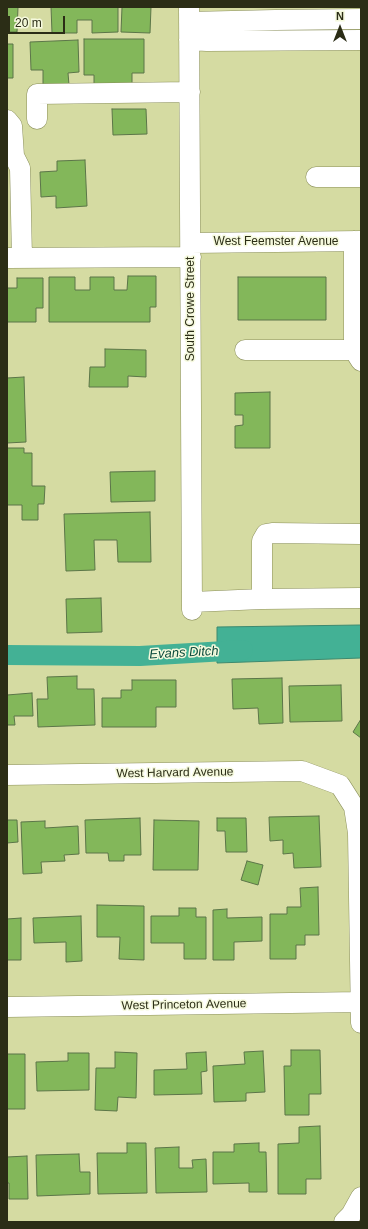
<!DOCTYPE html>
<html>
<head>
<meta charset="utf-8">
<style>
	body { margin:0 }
	#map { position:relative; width:368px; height:1229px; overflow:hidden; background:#d5dba2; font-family:Helvetica,sans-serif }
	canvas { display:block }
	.frame { position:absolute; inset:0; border:8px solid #2b2d16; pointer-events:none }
	.north { position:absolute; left:320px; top:8px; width:40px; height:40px; -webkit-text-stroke:3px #f5f9dd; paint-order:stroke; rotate:0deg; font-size:11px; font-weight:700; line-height:16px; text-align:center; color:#2b2d16 }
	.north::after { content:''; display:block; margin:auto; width:14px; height:18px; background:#2b2d16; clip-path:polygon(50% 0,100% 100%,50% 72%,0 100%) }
	.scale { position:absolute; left:8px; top:16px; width:57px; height:18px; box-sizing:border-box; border:2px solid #2b2d16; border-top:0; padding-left:5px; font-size:12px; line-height:14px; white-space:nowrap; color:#2b2d16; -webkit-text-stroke:3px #f5f9dd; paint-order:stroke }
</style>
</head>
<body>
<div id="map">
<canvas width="368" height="1229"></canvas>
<div class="frame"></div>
<div class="north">N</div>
<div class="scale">20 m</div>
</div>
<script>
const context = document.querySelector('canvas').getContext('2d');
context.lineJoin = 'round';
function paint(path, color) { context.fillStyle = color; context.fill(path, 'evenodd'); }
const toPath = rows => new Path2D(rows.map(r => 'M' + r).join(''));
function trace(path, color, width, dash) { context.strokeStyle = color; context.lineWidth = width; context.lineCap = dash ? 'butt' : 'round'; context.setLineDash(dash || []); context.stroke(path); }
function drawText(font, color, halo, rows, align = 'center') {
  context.font = font + ' Helvetica,sans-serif'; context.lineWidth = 3; context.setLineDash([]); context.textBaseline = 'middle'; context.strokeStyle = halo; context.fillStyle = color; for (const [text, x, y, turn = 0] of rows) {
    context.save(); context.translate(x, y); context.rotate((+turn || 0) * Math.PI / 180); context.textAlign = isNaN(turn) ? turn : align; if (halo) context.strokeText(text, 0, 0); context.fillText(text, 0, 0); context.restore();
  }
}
const water = toPath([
	[361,625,361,658,217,663,217,627,361,625]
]);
paint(water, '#43b195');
trace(water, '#3c896f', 1);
trace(toPath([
	[7,655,140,656,243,650]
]), '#43b195', 20);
const building = toPath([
	[7,7,18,7,17,32,7,32,7,7],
	[51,7,118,7,118,32,92,33,92,20,77,20,77,33,52,33,51,7],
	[122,7,151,7,150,33,121,32,122,7],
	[84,39,144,39,144,73,132,73,132,85,94,85,94,75,84,75,84,39],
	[78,40,79,72,68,73,69,85,43,86,43,70,31,70,30,42,78,40],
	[7,44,13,44,13,78,7,78,7,44],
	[112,109,146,109,147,134,113,135,112,109],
	[85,160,87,206,56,208,56,196,41,197,40,172,57,171,57,161,85,160],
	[128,276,156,276,156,307,150,307,150,322,49,322,49,277,75,277,75,290,90,290,90,277,114,277,114,290,127,290,128,276],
	[238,277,326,277,326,320,238,320,238,277],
	[17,278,43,278,43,308,36,308,36,322,7,322,7,288,17,288,17,278],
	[105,349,146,350,146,377,128,376,128,387,89,387,90,367,105,367,105,349],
	[24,377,26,442,7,443,7,378,24,377],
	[270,392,270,448,235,448,235,426,243,425,243,415,235,415,235,393,270,392],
	[7,448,24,448,24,453,32,453,32,486,45,486,44,504,38,504,38,520,22,520,22,505,7,505,7,448],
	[155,471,155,501,111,502,110,472,155,471],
	[150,512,151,562,118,562,117,540,94,540,95,570,66,571,64,514,150,512],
	[101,598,102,632,67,633,66,599,101,598],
	[77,676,77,689,94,689,95,725,38,727,37,699,48,699,47,677,77,676],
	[282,678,283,723,259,724,258,708,233,709,232,679,282,678],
	[132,680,176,680,176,707,156,707,156,727,102,727,102,698,121,698,121,690,132,690,132,680],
	[341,685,342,721,290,722,289,686,341,685],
	[32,693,33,716,14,716,15,725,7,725,7,695,32,693],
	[361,719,361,738,353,732,361,719],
	[319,816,321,867,294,868,293,853,283,854,283,840,270,841,269,817,319,816],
	[140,818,141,855,124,855,124,861,109,861,108,853,86,853,85,820,140,818],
	[217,818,246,818,247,852,226,852,225,831,217,831,217,818],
	[7,820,17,820,18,842,7,843,7,820],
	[154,820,199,821,198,870,153,870,154,820],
	[45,821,45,828,78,826,79,854,64,855,65,861,41,862,42,873,23,874,21,822,45,821],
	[247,861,263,865,258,885,241,880,247,861],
	[318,887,319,935,305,935,305,945,296,945,296,959,270,959,270,914,287,914,287,907,301,907,300,888,318,887],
	[97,905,144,906,144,960,119,959,120,937,97,937,97,905],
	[179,908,196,908,196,917,206,917,206,959,184,959,184,943,151,943,151,916,179,916,179,908],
	[227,909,227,918,262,917,262,941,234,942,234,960,213,960,213,910,227,909],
	[81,916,82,961,66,962,66,942,34,943,33,918,81,916],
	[21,918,21,960,7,960,7,919,21,918],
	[291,1050,320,1050,321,1094,309,1094,309,1115,285,1115,284,1066,291,1066,291,1050],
	[263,1051,265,1092,246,1093,246,1101,214,1102,213,1066,245,1064,244,1052,263,1051],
	[115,1052,137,1053,136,1098,118,1097,117,1111,95,1110,96,1068,115,1068,115,1052],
	[206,1052,207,1071,201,1072,202,1094,154,1095,154,1070,187,1069,186,1053,206,1052],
	[68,1053,89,1053,89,1090,37,1091,36,1062,68,1061,68,1053],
	[7,1054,25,1054,25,1109,7,1109,7,1054],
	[320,1126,321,1179,306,1179,306,1194,278,1194,278,1144,299,1143,299,1127,320,1126],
	[127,1143,146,1143,147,1193,98,1194,97,1153,127,1153,127,1143],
	[259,1143,259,1152,266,1152,267,1192,249,1192,249,1183,213,1184,213,1152,234,1152,234,1144,259,1143],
	[179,1147,179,1168,193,1168,192,1160,206,1159,207,1192,156,1193,155,1148,179,1147],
	[79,1154,80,1172,90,1172,90,1194,37,1196,36,1155,79,1154],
	[27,1156,28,1199,9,1199,9,1183,7,1183,7,1157,27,1156]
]);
paint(building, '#83b75a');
trace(building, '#5b7548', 1);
const minor = toPath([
	[189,7,192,610],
	[189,22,275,20,361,19],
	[189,40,207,41,361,40],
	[37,119,37,94,190,92],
	[7,120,12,126,14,156,20,168,22,258],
	[316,177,361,177],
	[354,241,354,350,361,361],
	[191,243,361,241],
	[7,258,191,257],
	[245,350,354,350],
	[361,534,272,533,266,534,262,541,262,599,361,598],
	[192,602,262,599],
	[7,775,302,771,340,785,354,807,358,833,361,1023],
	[7,1007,361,1002],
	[344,1222,351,1215,361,1197]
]);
trace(minor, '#8b905b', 21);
trace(minor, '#fff', 20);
drawText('12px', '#2b2d16', '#f5f9dd', [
	["West Feemster Avenue",276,242],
	["South Crowe Street",191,309,-90],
	["West Harvard Avenue",175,773,-1],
	["West Princeton Avenue",184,1005,-1]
]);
drawText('italic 13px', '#0c4c3d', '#f5f9dd', [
	["Evans Ditch",184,653,-3]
]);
</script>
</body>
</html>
